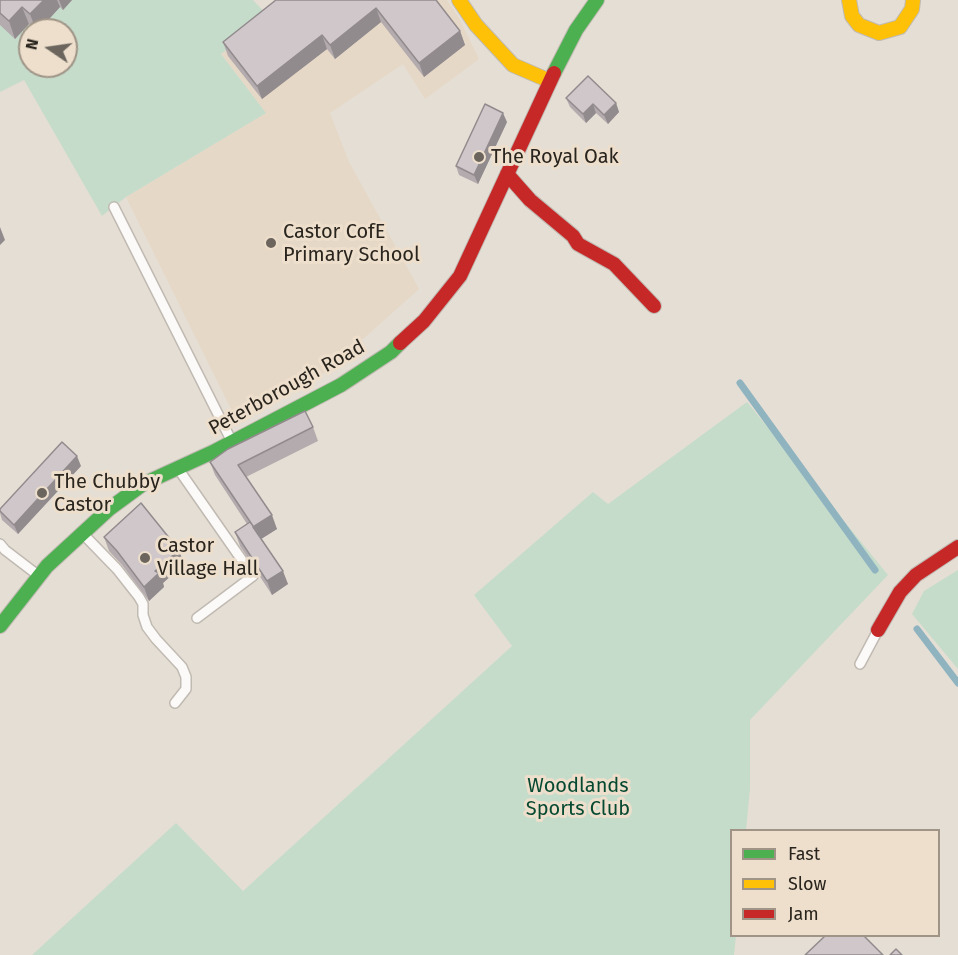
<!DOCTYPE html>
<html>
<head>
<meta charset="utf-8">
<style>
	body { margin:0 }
	#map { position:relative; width:958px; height:955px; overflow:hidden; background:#e5ded4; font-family:"Fira Sans",sans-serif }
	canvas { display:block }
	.legend { position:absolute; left:730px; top:829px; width:210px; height:108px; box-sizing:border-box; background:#eddfcc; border:2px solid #9f9486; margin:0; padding:8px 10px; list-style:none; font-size:18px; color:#29241d }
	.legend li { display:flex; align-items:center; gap:12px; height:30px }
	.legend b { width:30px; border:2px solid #9f9486 }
	.north { position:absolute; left:18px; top:18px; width:60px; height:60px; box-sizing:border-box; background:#eddfcc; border:2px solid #9f9486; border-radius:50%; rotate:283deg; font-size:16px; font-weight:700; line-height:24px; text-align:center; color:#29241d }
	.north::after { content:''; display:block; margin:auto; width:21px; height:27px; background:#6b655d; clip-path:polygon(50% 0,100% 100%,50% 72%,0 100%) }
</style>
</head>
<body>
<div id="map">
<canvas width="958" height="955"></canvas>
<ul class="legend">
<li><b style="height:8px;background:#4caf50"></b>Fast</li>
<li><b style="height:8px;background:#ffc107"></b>Slow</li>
<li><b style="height:8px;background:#c62828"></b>Jam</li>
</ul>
<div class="north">N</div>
</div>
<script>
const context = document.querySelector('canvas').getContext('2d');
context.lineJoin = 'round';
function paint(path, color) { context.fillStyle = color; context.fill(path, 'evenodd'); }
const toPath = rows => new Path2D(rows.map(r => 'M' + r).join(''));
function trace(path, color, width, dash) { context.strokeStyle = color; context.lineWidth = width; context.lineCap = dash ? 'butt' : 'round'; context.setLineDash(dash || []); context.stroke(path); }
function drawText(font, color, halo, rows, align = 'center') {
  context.font = font + ' "Fira Sans",sans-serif'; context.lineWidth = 6; context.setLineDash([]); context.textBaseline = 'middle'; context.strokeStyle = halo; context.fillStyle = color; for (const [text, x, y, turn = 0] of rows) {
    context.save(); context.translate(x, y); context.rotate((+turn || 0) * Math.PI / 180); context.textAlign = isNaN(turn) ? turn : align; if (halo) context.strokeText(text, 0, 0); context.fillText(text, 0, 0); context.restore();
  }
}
paint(toPath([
	[292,0,447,0,459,18,479,59,425,99,403,64,330,113,349,162,419,289,326,372,234,415,126,197,265,113,221,54]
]), '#e6d8c6');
paint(toPath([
	[0,0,253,0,270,18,221,54,266,113,126,197,102,216,24,80,0,92],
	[30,30,66,30,66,66,30,66],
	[747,402,888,575,750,720,750,789,746,830,732,830,732,936,736,936,734,955,32,955,176,823,243,891,512,646,474,595,593,492,608,504],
	[958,570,958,669,912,614,924,591]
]), '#c6dccb');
trace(toPath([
	[740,383,875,570],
	[917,629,958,683]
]), '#90b4bf', 7);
const lane = toPath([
	[114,207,231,440],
	[179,470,253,576,197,618],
	[84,535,117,569,139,597,143,604,143,615,147,627,156,639,182,667,186,677,186,689,175,703],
	[0,544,5,550,39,576],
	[860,664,877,632]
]);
const fast = toPath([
	[554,73,576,30,597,0],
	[0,626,47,566,109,509,143,484,215,451,341,385,391,352,400,343]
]);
const slow = toPath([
	[459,0,476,25,513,65,550,81],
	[849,0,852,16,859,25,879,33,900,27,912,9,913,0]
]);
const jam = toPath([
	[507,174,530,200,573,236,578,244,614,264,654,306],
	[400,343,424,321,460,276,554,73],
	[878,630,900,592,916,575,958,547]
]);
trace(lane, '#c0bab2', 12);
trace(fast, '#c0bab2', 16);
trace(slow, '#c0bab2', 16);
trace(jam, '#c0bab2', 16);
trace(lane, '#fbfaf9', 9);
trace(fast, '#4caf50', 14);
trace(slow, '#ffc107', 14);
trace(jam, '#c62828', 14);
paint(toPath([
	[0,0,72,0,63,10,60,7,39,30,35,30,29,24,15,39,0,25],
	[276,0,436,0,460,31,465,45,424,77,381,22,335,59,327,49,262,99,228,56,223,42],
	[566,98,616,103,619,112,608,124,596,113,586,123,570,107],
	[507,122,478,184,459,175,456,166],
	[313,427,318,441,246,477,277,529,261,539,288,584,272,595,240,546,235,532,247,524,215,475,210,462],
	[81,466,18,534,2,520,0,513,0,509],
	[104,537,179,550,184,564,163,583,164,587,149,601,122,565,109,551]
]), '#b3abae');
paint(toPath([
	[44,0,57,0,60,7,39,30,36,30,30,14],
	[59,0,72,0,63,10],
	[22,7,29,24,15,39,9,21],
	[376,8,381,22,335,59,330,45],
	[460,31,465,45,424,77,419,63],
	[322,35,327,49,262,99,257,86],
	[616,103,619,112,608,124,604,115],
	[593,104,596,113,586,123,583,114],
	[503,113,507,122,478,184,474,175],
	[0,227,5,240,0,245],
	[77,456,81,466,18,534,14,525],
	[272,515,277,529,258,541,253,527],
	[179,550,184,564,163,583,164,587,149,601,144,587,155,571],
	[283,571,288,584,272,595,267,581]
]), '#928b8d');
const building = toPath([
	[0,0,44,0,30,14,22,7,9,21,0,13,0,0],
	[276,0,436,0,460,31,419,63,376,8,330,45,322,35,257,86,223,42,276,0],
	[588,76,616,103,604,115,593,104,583,114,566,98,588,76],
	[485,104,503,113,474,175,456,166,485,104],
	[305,411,313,427,238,465,272,515,253,527,283,571,267,581,235,532,250,522,253,526,210,462,228,449,305,411],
	[62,442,77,456,14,525,0,511,0,509,62,442],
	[141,503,179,550,155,571,159,573,144,587,117,551,104,537,141,503],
	[825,936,864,936,883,955,805,955,825,936],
	[896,949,902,955,890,955,896,949]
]);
paint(building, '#d0c7ca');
trace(building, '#928b8d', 1.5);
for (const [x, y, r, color] of [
	[479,157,6,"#6b655d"],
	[271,243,6,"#6b655d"],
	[42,493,6,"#6b655d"],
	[145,558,6,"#6b655d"]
]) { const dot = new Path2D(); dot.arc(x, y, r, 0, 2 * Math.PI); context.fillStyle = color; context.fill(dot); trace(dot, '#eddfcc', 2); }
drawText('20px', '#29241d', '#eddfcc', [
	["The Royal Oak",491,157],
	["Castor CofE",283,232],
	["Primary School",283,255],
	["The Chubby",54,482],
	["Castor",54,505],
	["Castor",157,546],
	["Village Hall",157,569]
], 'left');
drawText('20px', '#29241d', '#eddfcc', [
	["Peterborough Road",287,388,-29]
]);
drawText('20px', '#064931', '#eddfcc', [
	["Woodlands",578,786],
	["Sports Club",578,809]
]);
</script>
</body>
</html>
